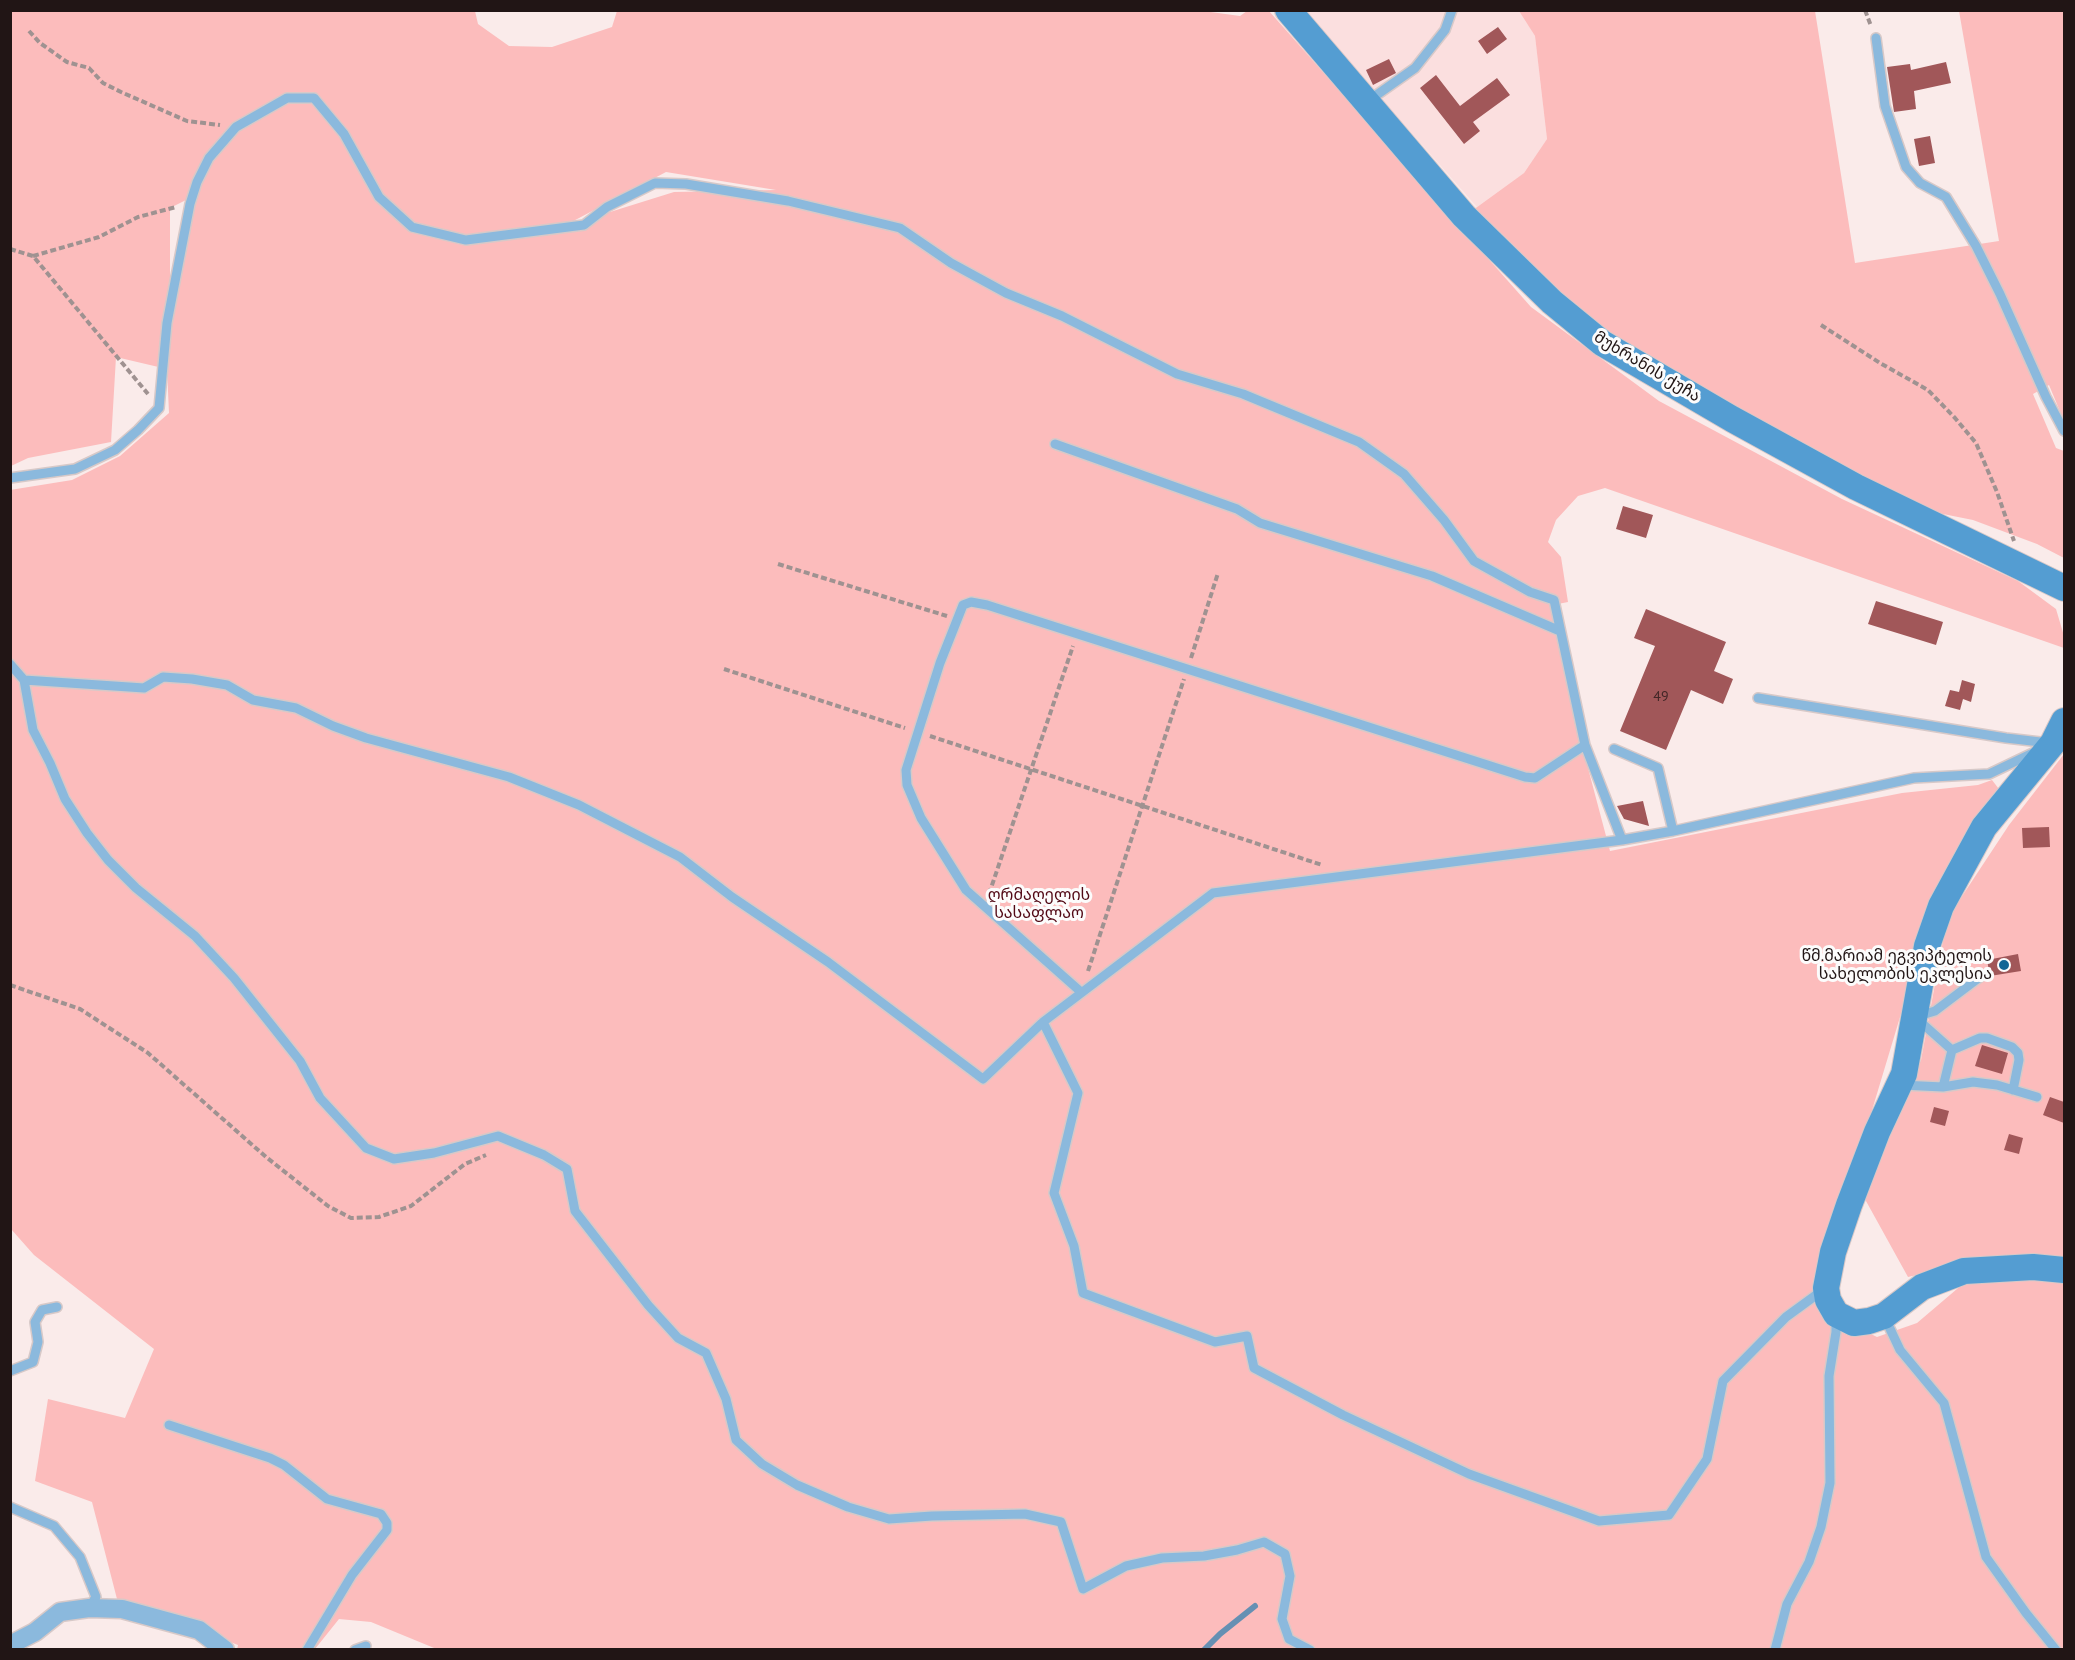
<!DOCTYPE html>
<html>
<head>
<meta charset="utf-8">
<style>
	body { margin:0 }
	#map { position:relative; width:2075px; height:1660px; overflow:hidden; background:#faebea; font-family:"PT Sans",sans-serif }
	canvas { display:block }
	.frame { position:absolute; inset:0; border:12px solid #211515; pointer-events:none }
</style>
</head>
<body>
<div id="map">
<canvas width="2075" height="1660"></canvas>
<div class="frame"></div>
</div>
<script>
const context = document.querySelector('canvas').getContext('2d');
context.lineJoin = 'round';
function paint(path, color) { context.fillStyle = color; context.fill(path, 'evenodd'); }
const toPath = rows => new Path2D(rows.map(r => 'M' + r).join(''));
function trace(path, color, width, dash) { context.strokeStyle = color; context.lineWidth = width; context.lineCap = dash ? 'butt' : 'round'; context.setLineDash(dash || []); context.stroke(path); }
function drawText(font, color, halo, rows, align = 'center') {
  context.font = font + ' "PT Sans","Noto Sans Georgian",sans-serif'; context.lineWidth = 6; context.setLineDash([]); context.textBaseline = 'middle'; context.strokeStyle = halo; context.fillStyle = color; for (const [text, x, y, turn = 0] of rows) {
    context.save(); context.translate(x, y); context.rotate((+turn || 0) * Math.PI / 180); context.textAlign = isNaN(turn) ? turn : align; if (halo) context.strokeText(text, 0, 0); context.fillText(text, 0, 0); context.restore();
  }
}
paint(toPath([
	[1307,11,1519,11,1535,36,1547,139,1524,173,1477,207,1371,87]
]), '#fbdfdf');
paint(toPath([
	[1196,10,1240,16,1247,11,1269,11,1531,307,1659,401,1842,499,2018,581,2056,609,2064,636,2064,648,1605,488,1578,496,1556,520,1548,542,1561,557,1568,602,1553,605,1584,753,1610,851,1902,793,1978,785,1992,780,2002,793,1919,954,1845,1200,1828,1313,1877,1337,1917,1323,1964,1283,2064,1279,2064,1649,439,1650,371,1622,339,1619,315,1649,237,1650,238,1645,117,1599,92,1502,35,1481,48,1399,125,1418,154,1349,34,1255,11,1229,10,1109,12,1104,10,1100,10,490,72,480,120,456,169,413,167,369,116,357,111,442,28,458,11,466,10,11,475,11,478,24,509,46,552,47,612,27,617,11],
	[666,172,776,190,674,192,562,227],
	[192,197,175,257,170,312,170,208],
	[1519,11,1815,11,1855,263,1999,241,1959,11,2064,11,2064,421,2049,385,2033,394,2056,448,2064,451,2064,558,2037,544,1973,520,1928,511,1704,394,1590,321,1473,210,1524,173,1547,139,1535,36],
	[2064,754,2064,1258,1969,1263,1908,1277,1861,1192,1921,1060,1947,919,2009,825]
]), '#fcbcbc');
trace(toPath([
	[1204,1650,1220,1634,1255,1606]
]), '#6590b3', 6);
paint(toPath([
	[1498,27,1507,39,1487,54,1478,41],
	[1389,59,1396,73,1373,85,1366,70],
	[1946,62,1951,83,1914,91,1916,109,1894,112,1887,67,1910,64,1911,70],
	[1436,75,1460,106,1497,78,1510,95,1473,122,1480,131,1464,144,1420,88],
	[1930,136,1935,163,1919,166,1914,139],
	[1623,506,1653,515,1646,538,1616,529],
	[1876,601,1943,622,1936,645,1868,624],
	[1646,609,1726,642,1714,671,1733,679,1723,704,1691,690,1666,750,1620,731,1655,646,1634,638],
	[1962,680,1975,684,1971,702,1963,699,1960,710,1945,706,1950,690,1959,692],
	[1643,801,1649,826,1624,819,1617,806],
	[2049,827,2050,847,2023,848,2022,828],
	[2018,954,2021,971,1990,976,1987,960],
	[1982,1045,2008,1053,2002,1074,1975,1066],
	[2050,1097,2064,1102,2064,1123,2043,1115],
	[1934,1107,1949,1111,1945,1126,1930,1122],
	[2009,1134,2023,1138,2019,1154,2004,1150]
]), '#a15759');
const lane = toPath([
	[1876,38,1885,106,1906,167,1920,183,1946,197,1976,246,2000,294,2046,397,2064,431],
	[1368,101,1415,68,1445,30,1452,10],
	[1055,444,1237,509,1260,523,1432,576,1560,631],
	[10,478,75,469,115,450,138,430,159,408,167,323,190,204,197,182,209,158,236,127,287,98,314,98,344,134,379,197,412,227,466,240,584,225,607,207,655,183,686,184,788,201,900,228,951,263,1006,293,1062,316,1177,374,1243,394,1359,442,1404,474,1444,520,1474,561,1530,592,1554,600,1585,745,1622,840],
	[10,664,24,680,33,730,50,763,65,799,87,833,108,860,136,888,195,936,234,978,300,1061,320,1098,366,1148,394,1159,434,1153,498,1136,544,1155,567,1169,575,1211,648,1305,678,1338,706,1353,726,1399,736,1440,762,1464,797,1485,848,1507,889,1519,932,1516,1025,1514,1061,1522,1083,1589,1126,1566,1162,1558,1204,1556,1237,1550,1264,1542,1285,1554,1290,1576,1282,1619,1289,1639,1310,1650],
	[24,680,144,688,163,677,192,679,227,685,253,700,296,708,333,726,366,738,509,777,579,805,680,857,732,897,828,962,983,1079,1043,1022,1213,893,1622,840,1673,831,1914,778,1989,774,2035,752],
	[1758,698,2006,738,2049,743],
	[1614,749,1658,768,1673,831],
	[1081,992,966,890,921,818,907,785,906,770,940,663,963,605,971,602,987,605,1525,777,1535,778,1585,745],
	[1043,1022,1078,1093,1054,1193,1074,1246,1083,1293,1215,1342,1247,1336,1254,1368,1343,1415,1469,1474,1599,1521,1669,1515,1707,1459,1723,1381,1786,1317,1823,1290],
	[1952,1050,1915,1017,1935,1011,1980,977],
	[1901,1085,1943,1087,1973,1082,1997,1085,2037,1097],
	[1943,1087,1952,1050,1980,1038,1987,1038,2012,1047,2018,1053,2019,1060,2013,1090],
	[1884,1316,1900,1350,1944,1403,1986,1557,2026,1613,2056,1650],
	[10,1371,33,1362,38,1342,35,1322,42,1310,57,1307],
	[169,1425,270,1458,284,1465,327,1499,381,1514,387,1523,387,1530,352,1575,307,1650],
	[10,1507,54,1526,80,1557,96,1597,89,1608],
	[355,1650,366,1646],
	[1775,1650,1787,1604,1809,1562,1821,1527,1830,1483,1829,1376,1836,1332,1836,1317]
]);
const street = toPath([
	[10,1645,35,1632,60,1612,89,1608,122,1609,199,1630,225,1650]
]);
const secondary = toPath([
	[1288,10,1464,216,1552,302,1602,343,1732,419,1856,487,2064,588],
	[2064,721,2053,743,1984,827,1941,906,1927,946,1904,1074,1877,1132,1849,1205,1833,1252,1826,1288,1828,1300,1836,1314,1854,1323,1869,1321,1884,1316,1922,1287,1964,1271,2033,1267,2064,1270]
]);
trace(lane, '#d7c9c8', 12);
trace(street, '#d7c9c8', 21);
trace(secondary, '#d7c9c8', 28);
trace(toPath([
	[1865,10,1871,26],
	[29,31,40,43,67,62,89,68,103,83,121,92,187,121,220,125],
	[10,249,33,256,148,394],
	[33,256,99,237,138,217,176,207],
	[1821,325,1880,363,1928,390,1955,418,1976,443,1997,492,2014,541],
	[778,564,947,616],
	[1191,658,1218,573],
	[724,669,905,728],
	[930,736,1322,865],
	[989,894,1073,646],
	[1088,971,1184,679],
	[10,985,80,1009,148,1053,266,1157,328,1206,351,1218,379,1217,411,1206,465,1164,486,1155]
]), '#9f9291', 4, [6, 3]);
trace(lane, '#8bb9dd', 9);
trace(street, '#8bb9dd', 18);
trace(secondary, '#549dd2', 26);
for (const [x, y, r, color] of [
	[2004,965,6,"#126596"]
]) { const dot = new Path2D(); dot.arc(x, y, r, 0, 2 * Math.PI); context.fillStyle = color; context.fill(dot); trace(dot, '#fcfcfc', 2); }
drawText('14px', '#412626', null, [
	["49",1661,697]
]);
drawText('16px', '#211515', '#fcfcfc', [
	["მუხრანის ქუჩა",1647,367,31]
]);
drawText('16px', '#510814', '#fcfcfc', [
	["ღრმაღელის",1039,895],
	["სასაფლაო",1039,913]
]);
drawText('16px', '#211515', '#fcfcfc', [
	["წმ.მარიამ ეგვიპტელის",1992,956],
	["სახელობის ეკლესია",1992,974]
], 'right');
</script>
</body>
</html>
